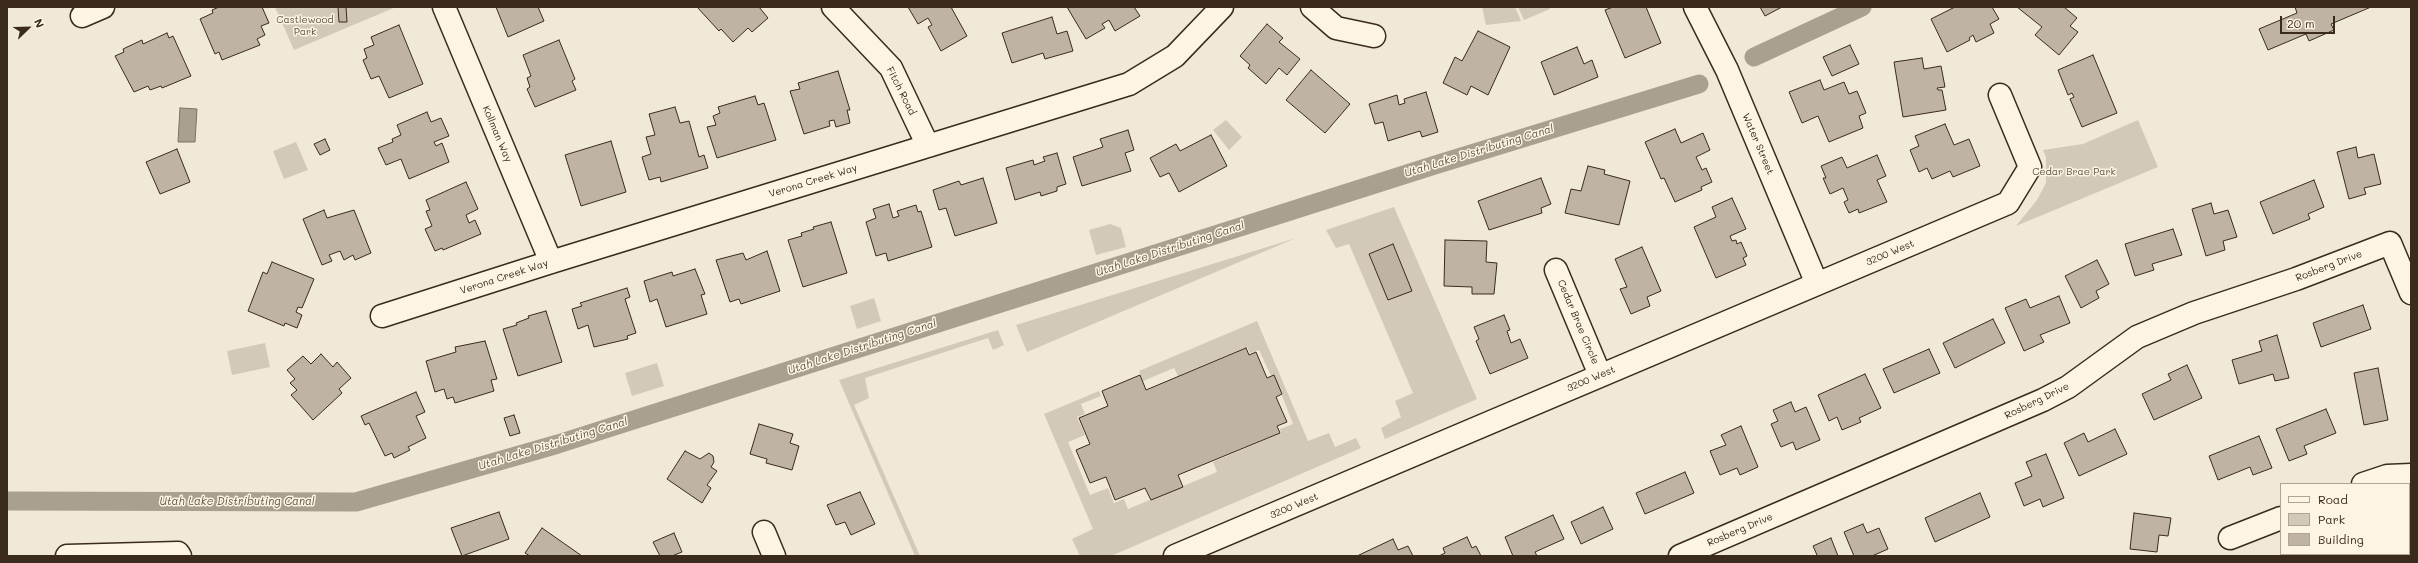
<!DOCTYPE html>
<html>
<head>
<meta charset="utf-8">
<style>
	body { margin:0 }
	#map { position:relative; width:2418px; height:563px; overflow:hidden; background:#f0e9d9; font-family:Mali,sans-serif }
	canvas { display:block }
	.frame { position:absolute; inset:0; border:8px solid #3b2a1e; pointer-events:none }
	.legend { position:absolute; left:2280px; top:483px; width:130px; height:72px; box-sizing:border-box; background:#fcf5e5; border:1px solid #afa495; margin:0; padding:5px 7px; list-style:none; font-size:12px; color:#3b2a1e }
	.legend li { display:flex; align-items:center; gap:8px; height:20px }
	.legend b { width:20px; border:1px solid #afa495 }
	.north { position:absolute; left:8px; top:8px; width:40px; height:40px; -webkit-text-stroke:3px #fcf5e5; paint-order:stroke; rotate:67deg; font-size:11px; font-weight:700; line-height:16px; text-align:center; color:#3b2a1e }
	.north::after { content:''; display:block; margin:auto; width:14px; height:18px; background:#3b2a1e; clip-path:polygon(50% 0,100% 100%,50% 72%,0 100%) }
	.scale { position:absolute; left:2280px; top:16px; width:55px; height:18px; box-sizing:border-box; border:2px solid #3b2a1e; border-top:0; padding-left:5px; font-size:12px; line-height:14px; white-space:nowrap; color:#3b2a1e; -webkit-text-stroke:3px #fcf5e5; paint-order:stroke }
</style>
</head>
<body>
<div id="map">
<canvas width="2418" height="563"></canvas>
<div class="frame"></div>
<ul class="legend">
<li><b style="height:5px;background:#fcf5e5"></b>Road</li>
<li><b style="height:11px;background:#d2c9ba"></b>Park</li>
<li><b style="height:11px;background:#beb3a4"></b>Building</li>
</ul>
<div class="north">N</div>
<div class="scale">20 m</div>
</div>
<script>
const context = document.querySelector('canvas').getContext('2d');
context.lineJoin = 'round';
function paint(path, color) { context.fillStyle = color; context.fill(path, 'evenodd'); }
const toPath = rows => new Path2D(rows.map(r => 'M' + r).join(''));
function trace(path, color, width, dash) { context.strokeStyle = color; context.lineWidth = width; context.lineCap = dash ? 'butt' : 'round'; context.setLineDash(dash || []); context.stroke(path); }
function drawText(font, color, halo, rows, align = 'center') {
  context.font = font + ' Mali,sans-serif'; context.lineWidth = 3; context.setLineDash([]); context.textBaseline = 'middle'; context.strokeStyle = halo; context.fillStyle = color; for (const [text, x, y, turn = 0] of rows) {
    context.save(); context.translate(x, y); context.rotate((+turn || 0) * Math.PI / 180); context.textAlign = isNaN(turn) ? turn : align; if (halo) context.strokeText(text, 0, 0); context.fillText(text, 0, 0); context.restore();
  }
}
paint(toPath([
	[275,7,396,7,294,50],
	[1482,7,1515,7,1521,21,1486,25],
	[1518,7,1549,7,1550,9,1524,20],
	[1226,120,1242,137,1229,150,1213,130],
	[2138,120,2158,167,2016,226,2037,200,2046,183,2046,157,2043,150,2083,144],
	[296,142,308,170,284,179,273,151],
	[1394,207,1477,399,1385,439,1381,428,1401,417,1395,401,1413,393,1349,244,1336,248,1326,230],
	[1110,224,1121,228,1126,247,1096,255,1089,230],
	[1296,238,1027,352,1016,325],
	[874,298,881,321,857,329,850,306],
	[1257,321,1308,441,1329,433,1335,447,1356,438,1361,448,1111,556,1080,556,1072,539,1093,529,1044,414,1099,391,1101,396,1081,404,1085,414,1077,417,1085,435,1068,442,1090,495,1108,488,1114,503,1124,499,1128,509,1217,472,1213,462,1281,433,1280,429,1293,424,1274,375,1271,376,1259,350,1250,353,1247,347,1178,376,1174,368,1143,381,1139,371],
	[998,330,1004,345,993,350,988,338,865,378,869,398,854,405,920,556,915,556,839,380],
	[265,343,270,367,232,375,227,351],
	[657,363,664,386,632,396,625,373]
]), '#d2c9ba');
const water = toPath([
	[180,108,197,109,195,142,178,142,180,108]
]);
paint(water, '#aaa091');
trace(water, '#7e7163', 1);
trace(toPath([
	[1754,57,1862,7],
	[7,501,356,502,558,444,1435,165,1699,84]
]), '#aaa091', 19);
const building = toPath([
	[219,7,262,7,269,23,261,26,265,35,257,39,260,45,222,60,219,52,215,54,200,19,213,13,212,10,219,7],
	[338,7,346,7,347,22,339,22,338,7],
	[496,7,538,7,544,21,508,37,496,7],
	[697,7,759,7,768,18,752,32,748,28,733,42,721,29,719,31,697,7],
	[908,7,951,7,967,36,941,51,928,27,932,25,928,18,918,24,908,7],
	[1067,7,1134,7,1140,16,1115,31,1109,20,1102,24,1105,28,1086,39,1067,7],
	[1613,7,1646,7,1661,43,1625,58,1605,10,1613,7],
	[1760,7,1782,7,1765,16,1760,7],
	[1955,7,1992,7,1999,19,1990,24,1994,33,1976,42,1973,35,1969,38,1970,40,1947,52,1931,19,1955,7],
	[2017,7,2064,7,2077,18,2070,26,2078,32,2059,55,2035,35,2042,27,2017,7],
	[2295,7,2371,7,2331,24,2334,30,2309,41,2306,34,2268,50,2259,29,2297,13,2295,7],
	[1052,17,1057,34,1067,31,1073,51,1045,59,1043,53,1012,63,1002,33,1052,17],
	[1267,24,1283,38,1279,42,1300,59,1287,75,1279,68,1266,84,1248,68,1250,65,1240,56,1267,24],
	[399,25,423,84,389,98,379,76,371,79,363,60,367,58,364,49,374,45,371,37,399,25],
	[1478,31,1510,47,1488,95,1471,86,1467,95,1443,83,1455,57,1462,61,1478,31],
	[167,33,169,38,173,36,191,76,162,88,161,86,150,90,148,86,134,92,115,56,124,52,123,49,142,40,143,44,167,33],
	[559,40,575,79,572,81,576,90,535,107,527,89,530,87,527,78,531,76,523,55,559,40],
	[1850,45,1859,64,1832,76,1823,57,1850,45],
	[1577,47,1584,64,1592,60,1598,77,1554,95,1541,62,1577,47],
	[2093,55,2117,113,2082,127,2070,99,2074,97,2072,93,2068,95,2058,70,2093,55],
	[1922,58,1924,69,1941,66,1945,87,1937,88,1938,90,1942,90,1946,110,1903,117,1894,62,1922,58],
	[1311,70,1350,104,1325,133,1286,100,1311,70],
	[838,71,850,110,847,110,850,123,836,127,834,120,829,121,830,126,804,134,790,91,800,89,798,83,838,71],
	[1820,80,1824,90,1844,82,1849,94,1857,91,1866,113,1859,116,1863,128,1829,142,1818,116,1802,123,1789,92,1820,80],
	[1426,92,1438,132,1422,137,1420,131,1388,141,1383,122,1375,124,1369,104,1397,95,1399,105,1405,103,1404,99,1426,92],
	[755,96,758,105,764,103,776,140,717,158,707,127,716,125,713,116,720,113,718,107,755,96],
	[675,107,680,123,689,121,699,157,704,155,708,168,661,182,660,177,649,180,642,157,651,154,646,137,655,135,649,114,675,107],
	[427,112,431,122,441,118,449,136,434,142,436,146,442,143,449,162,409,179,401,159,386,165,378,148,393,142,392,139,401,135,397,125,427,112],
	[1945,124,1954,145,1969,139,1980,166,1953,177,1950,171,1932,179,1927,168,1919,172,1910,150,1919,146,1915,136,1945,124],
	[1675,129,1681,143,1703,133,1710,150,1696,157,1702,170,1706,168,1712,182,1701,187,1702,190,1675,202,1664,178,1661,179,1645,142,1675,129],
	[1128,130,1134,150,1125,153,1131,171,1082,186,1073,157,1103,147,1100,139,1128,130],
	[1211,135,1227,166,1179,192,1169,173,1160,177,1150,158,1176,144,1180,151,1211,135],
	[325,139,330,150,320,155,314,144,325,139],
	[611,141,626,192,581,206,565,155,611,141],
	[2356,147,2358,158,2374,154,2381,184,2364,188,2366,194,2349,199,2337,152,2356,147],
	[177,149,190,182,160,194,146,162,177,149],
	[1057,153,1066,184,1057,187,1057,191,1041,196,1040,192,1015,200,1006,168,1033,160,1034,165,1045,161,1043,157,1057,153],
	[1877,155,1886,176,1877,180,1887,202,1859,213,1858,209,1849,213,1844,202,1848,200,1843,188,1830,194,1823,178,1826,178,1821,166,1842,157,1847,168,1877,155],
	[1588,166,1605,170,1604,174,1630,181,1619,225,1565,213,1571,189,1581,191,1588,166],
	[983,178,997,223,955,236,946,208,939,210,933,190,959,181,961,185,983,178],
	[1541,178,1551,204,1541,208,1542,213,1489,230,1478,201,1541,178],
	[2314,180,2324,207,2308,214,2310,219,2273,234,2260,202,2314,180],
	[466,182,478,209,466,215,469,223,475,220,481,234,443,250,442,248,435,251,425,229,432,226,426,211,430,210,426,200,466,182],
	[1732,198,1746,229,1730,236,1732,241,1736,240,1737,244,1741,242,1747,256,1743,258,1746,265,1716,278,1694,227,1716,217,1712,207,1732,198],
	[2211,203,2214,214,2228,210,2237,237,2223,241,2225,250,2206,256,2192,209,2211,203],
	[889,204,893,218,899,216,897,211,916,205,918,212,921,211,932,247,888,261,886,253,876,256,866,222,876,218,873,209,889,204],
	[324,210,327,218,354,210,371,253,355,260,353,255,344,260,340,251,329,255,332,261,322,265,303,219,324,210],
	[831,222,847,273,803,287,788,240,802,236,801,233,814,229,813,227,831,222],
	[2173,229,2182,255,2152,264,2154,270,2135,276,2125,244,2173,229],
	[1445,240,1487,241,1486,262,1497,263,1494,294,1472,294,1472,287,1444,286,1445,240],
	[1393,244,1412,291,1388,300,1369,254,1393,244],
	[1642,247,1661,291,1647,297,1650,306,1631,314,1620,289,1627,287,1615,259,1642,247],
	[767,251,780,291,741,304,739,299,730,302,716,260,743,253,746,260,767,251],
	[2097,260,2109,284,2096,291,2099,298,2081,308,2065,276,2097,260],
	[272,262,314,279,302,308,298,307,296,312,302,315,297,328,285,323,284,326,248,311,263,272,267,274,272,262],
	[695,269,705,294,701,295,707,314,666,327,657,299,650,302,644,281,672,272,673,276,695,269],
	[627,288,630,297,625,299,636,333,627,336,628,339,594,347,588,325,578,329,572,309,582,306,580,303,627,288],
	[2059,296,2070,323,2040,335,2044,342,2024,351,2005,308,2026,299,2030,308,2059,296],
	[2363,305,2371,329,2321,347,2313,323,2363,305],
	[546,311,562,362,518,376,503,329,517,325,516,323,529,318,528,316,546,311],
	[1504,315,1510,330,1507,331,1511,343,1520,339,1528,358,1490,374,1476,341,1479,339,1474,327,1504,315],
	[1993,319,2005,343,1955,368,1943,343,1993,319],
	[2277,335,2289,378,2275,381,2273,374,2239,384,2232,360,2262,351,2259,341,2277,335],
	[485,341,497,379,491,380,494,391,455,403,453,397,447,399,444,389,435,392,426,361,456,352,455,347,485,341],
	[1246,348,1249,355,1256,352,1267,378,1274,375,1282,394,1276,397,1287,422,1277,426,1280,433,1178,475,1183,487,1151,500,1145,488,1115,500,1106,477,1090,483,1076,450,1090,444,1079,418,1108,406,1102,391,1140,375,1146,390,1246,348],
	[1929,349,1940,373,1894,393,1883,369,1929,349],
	[321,354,333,367,337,362,351,378,339,389,342,393,313,420,291,395,297,390,290,383,295,379,287,370,303,356,311,364,321,354],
	[2187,365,2202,398,2154,420,2142,394,2171,380,2168,374,2187,365],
	[2378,368,2388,420,2364,425,2354,373,2378,368],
	[1865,374,1881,408,1859,418,1861,422,1842,430,1837,417,1829,421,1818,395,1865,374],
	[416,392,425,412,416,416,426,438,408,447,410,450,394,458,392,453,385,456,369,423,365,425,361,416,416,392],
	[1791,402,1795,412,1806,407,1820,440,1796,450,1793,442,1781,447,1771,424,1778,421,1773,410,1791,402],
	[2326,409,2336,433,2304,446,2307,454,2289,461,2276,429,2326,409],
	[514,415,520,433,510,436,504,418,514,415],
	[759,424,793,434,790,443,799,446,792,470,766,463,767,459,750,454,759,424],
	[1741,426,1758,467,1740,475,1737,468,1720,475,1710,451,1726,445,1721,435,1741,426],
	[2115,429,2127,454,2079,476,2064,443,2084,433,2088,442,2115,429],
	[2259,436,2272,468,2253,475,2250,467,2218,480,2209,456,2259,436],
	[685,451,700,459,709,453,713,456,714,462,711,467,717,471,707,485,711,488,702,503,667,479,685,451],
	[2046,454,2064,498,2043,507,2040,499,2024,506,2015,483,2032,476,2026,462,2046,454],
	[1685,472,1694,493,1645,514,1636,493,1685,472],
	[860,492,875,524,851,535,845,522,836,525,827,505,860,492],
	[1980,493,1990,517,1935,542,1925,518,1980,493],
	[1603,507,1613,529,1581,544,1571,522,1603,507],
	[499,512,509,539,462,556,451,528,499,512],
	[2134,513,2171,518,2168,536,2159,535,2157,552,2130,549,2134,513],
	[1553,515,1564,539,1535,552,1537,556,1513,556,1505,537,1553,515],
	[1863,524,1867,533,1879,528,1888,549,1872,556,1854,556,1844,532,1863,524],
	[542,528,582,556,530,556,525,553,542,528],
	[674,533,682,552,672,556,660,556,653,542,674,533],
	[1467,537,1472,548,1476,546,1481,556,1439,556,1445,553,1443,548,1467,537],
	[1831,538,1838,556,1814,556,1817,555,1813,546,1831,538],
	[1393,539,1398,550,1408,546,1413,556,1357,556,1393,539],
	[2338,554,2369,554,2370,556,2333,556,2338,554]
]);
paint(building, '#beb3a4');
trace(building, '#3b2a1e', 1);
const minor = toPath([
	[444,7,551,262],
	[833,7,891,68,928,146],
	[1312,7,1336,28,1374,36],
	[1695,7,1727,70,1817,284],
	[82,16,103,7],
	[1556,270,1600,375],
	[382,316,551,262,1129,84,1175,56,1222,7],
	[2363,484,2387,476,2411,475],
	[764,532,774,556],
	[2230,538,2281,518],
	[67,556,178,553,180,556],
	[1175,556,2008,203,2030,167,2000,95],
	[1680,556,2043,400,2068,387,2137,337,2194,313,2296,279,2390,243,2411,293]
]);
trace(minor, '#3b2a1e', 25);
trace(minor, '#fcf5e5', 22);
drawText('10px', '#615245', '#fcf5e5', [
	["Castlewood",305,20],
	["Park",305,32],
	["Cedar Brae Park",2074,172]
]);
drawText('10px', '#3b2a1e', '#fcf5e5', [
	["Fitch Road",901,91,63],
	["Kollman Way",497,134,67],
	["Water Street",1758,144,67],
	["Verona Creek Way",813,181,-17],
	["3200 West",1890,253,-23],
	["Rosberg Drive",2329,266,-21],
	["Verona Creek Way",504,277,-18],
	["Cedar Brae Circle",1578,322,67],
	["3200 West",1591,379,-23],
	["Rosberg Drive",2037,401,-26],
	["3200 West",1294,506,-23],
	["Rosberg Drive",1740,530,-23]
]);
drawText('italic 11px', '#625346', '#fcf5e5', [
	["Utah Lake Distributing Canal",1479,151,-17],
	["Utah Lake Distributing Canal",1170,249,-18],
	["Utah Lake Distributing Canal",862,347,-18],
	["Utah Lake Distributing Canal",553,444,-17],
	["Utah Lake Distributing Canal",237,502]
]);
</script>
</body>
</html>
